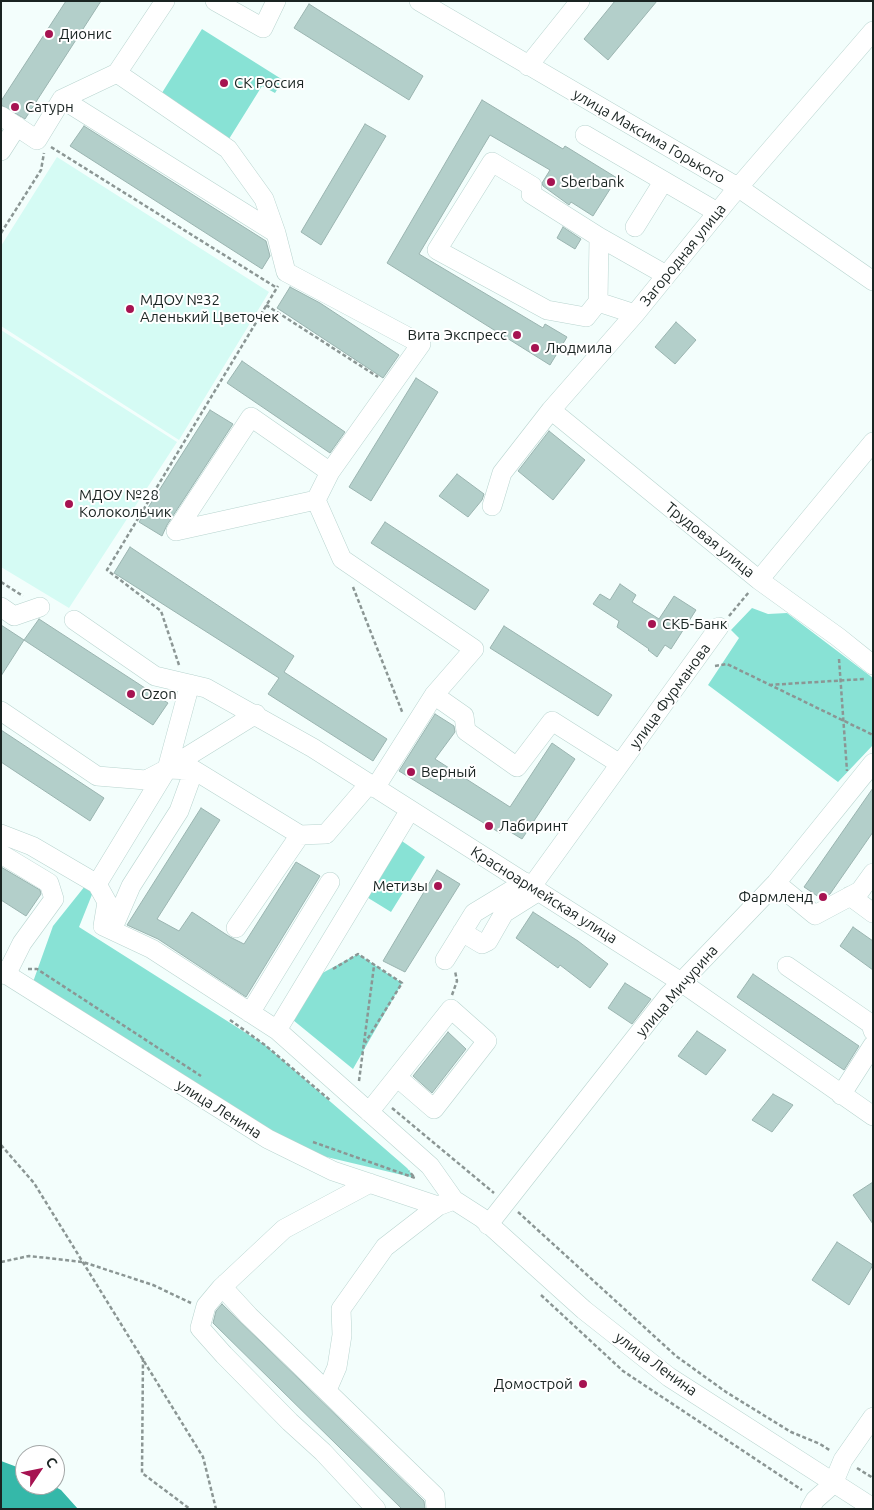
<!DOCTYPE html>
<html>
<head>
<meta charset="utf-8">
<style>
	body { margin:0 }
	#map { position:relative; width:874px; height:1510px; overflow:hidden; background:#f3fefc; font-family:Ubuntu,sans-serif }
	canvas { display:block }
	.frame { position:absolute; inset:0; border:2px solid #1a2422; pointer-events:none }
	.north { position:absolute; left:15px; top:1445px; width:50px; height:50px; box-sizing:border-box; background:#fff; border:1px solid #a3a7a7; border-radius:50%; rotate:56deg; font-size:14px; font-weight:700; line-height:20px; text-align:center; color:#1a2422 }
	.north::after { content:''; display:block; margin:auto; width:18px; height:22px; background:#a61351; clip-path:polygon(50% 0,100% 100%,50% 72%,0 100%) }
</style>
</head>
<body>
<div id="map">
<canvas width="874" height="1510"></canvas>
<div class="frame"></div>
<div class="north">С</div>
</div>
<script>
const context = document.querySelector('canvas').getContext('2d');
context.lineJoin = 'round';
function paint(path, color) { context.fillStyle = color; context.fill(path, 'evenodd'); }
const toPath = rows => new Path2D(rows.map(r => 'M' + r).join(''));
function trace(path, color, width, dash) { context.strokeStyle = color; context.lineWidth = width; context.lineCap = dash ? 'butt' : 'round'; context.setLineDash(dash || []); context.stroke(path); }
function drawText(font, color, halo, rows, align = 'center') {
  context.font = font + ' Ubuntu,sans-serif'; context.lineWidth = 4; context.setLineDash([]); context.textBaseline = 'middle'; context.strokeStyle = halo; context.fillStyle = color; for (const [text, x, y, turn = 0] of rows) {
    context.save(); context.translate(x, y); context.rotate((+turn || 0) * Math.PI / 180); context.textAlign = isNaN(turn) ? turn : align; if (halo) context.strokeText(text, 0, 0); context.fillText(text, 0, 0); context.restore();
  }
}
paint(toPath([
	[57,157,269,292,179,440,1,326,1,246],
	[1,330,177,442,69,608,1,567]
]), '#d5fbf4');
paint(toPath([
	[202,29,283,80,275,93,262,86,229,139,160,96],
	[752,608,768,614,787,613,873,678,873,745,838,782,708,685,739,638,731,630],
	[399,839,425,857,391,912,365,896],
	[85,886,93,892,79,927,265,1045,407,1168,415,1178,314,1154,280,1139,33,982,53,926],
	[358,954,402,983,353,1069,293,1020,313,978]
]), '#88e2d5');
paint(toPath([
	[1,1461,25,1470,25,1485,52,1485,61,1490,78,1509,1,1509]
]), '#35b8a9');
const building = toPath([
	[66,1,101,1,25,119,1,105,1,101,66,1],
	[615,1,657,1,608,60,584,39,615,1],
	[309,4,423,76,409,100,294,28,309,4],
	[482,100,563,149,565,146,617,178,593,216,571,202,569,205,543,186,542,183,550,170,490,135,419,254,543,328,545,324,567,337,550,365,387,263,482,100],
	[365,124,386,136,321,245,301,232,365,124],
	[84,126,266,241,270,256,262,269,70,146,84,126],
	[563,227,581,239,575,249,557,238,563,227],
	[290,287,320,303,399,355,383,378,277,308,290,287],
	[676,322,696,340,675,364,655,347,676,322],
	[242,361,345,432,330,453,227,383,242,361],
	[416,378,438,392,371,501,349,487,416,378],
	[210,410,233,424,167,525,162,536,139,522,210,410],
	[549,431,585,460,553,500,518,471,549,431],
	[457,474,484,494,482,500,468,517,439,496,457,474],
	[385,522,489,590,475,610,371,543,385,522],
	[130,547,294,656,284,672,387,739,373,761,268,694,279,678,114,573,130,547],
	[620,584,636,595,632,602,659,619,674,596,696,610,671,649,665,645,657,657,648,650,649,649,617,627,619,621,593,604,600,594,610,600,620,584],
	[39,619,168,703,153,725,24,640,39,619],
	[1,625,24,640,1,676,1,625],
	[504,626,612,695,598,716,490,648,504,626],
	[435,714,454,726,455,732,435,759,510,807,552,743,575,759,522,839,504,828,500,833,399,771,435,714],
	[1,730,104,798,90,821,1,762,1,730],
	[873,788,873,832,830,894,822,899,804,887,873,788],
	[201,808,220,820,157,919,179,931,192,912,230,937,244,944,296,862,320,876,246,997,158,939,127,925,201,808],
	[1,867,40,890,41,894,26,916,1,900,1,867],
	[437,870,460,884,405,972,383,961,437,870],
	[533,912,578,941,608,964,590,988,560,965,558,968,516,938,533,912],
	[853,927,873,941,873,970,840,946,853,927],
	[753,974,859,1046,844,1070,737,997,753,974],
	[625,983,651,999,632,1024,608,1008,625,983],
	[697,1031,726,1050,706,1075,678,1056,697,1031],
	[448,1032,466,1049,432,1093,413,1076,448,1032],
	[773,1094,793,1105,772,1132,752,1120,773,1094],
	[873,1182,873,1224,853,1195,873,1182],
	[837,1242,873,1265,849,1305,812,1280,837,1242],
	[222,1304,424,1501,425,1509,402,1509,213,1323,216,1311,222,1304]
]);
paint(building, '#b3cfca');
trace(building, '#9ab4b0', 1);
const minor = toPath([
	[215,1,263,28,276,1],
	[419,1,739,188,873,281],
	[528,66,580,1],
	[117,73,228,149,264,199,276,233],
	[62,99,117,73,165,1],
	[1,116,37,140,62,99,276,233,286,272,421,344,330,472,316,500,342,559,474,649,434,695,375,788],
	[585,135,717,212],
	[1,151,17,126],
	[635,227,663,182],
	[599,237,598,302,635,314],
	[598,302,586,317,547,310,437,250,492,162,532,186,531,194,599,237,666,275],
	[551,410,759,580,838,637,873,665],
	[492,506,502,473,551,410,635,314,730,197,873,31],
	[176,531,251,417,330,472],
	[176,531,316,500],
	[759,580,873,442],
	[1,607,14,616,40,607],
	[74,620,155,676,206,688,313,748,681,982,873,1116],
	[190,684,167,769,256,714],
	[434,695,464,716,466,731,517,767,552,721,620,764],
	[1,711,97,776,146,780,167,769],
	[1,834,32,846,97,884,107,902,103,926,152,949,277,1030,430,1166,454,1200],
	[1,854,49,883,54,899,22,943,6,975],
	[776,883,815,915,860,891,873,873],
	[97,884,167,769,194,770,300,835,326,834,369,784],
	[532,886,719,627],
	[850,896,873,913],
	[236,928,300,835],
	[112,930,131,886,179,811,194,770],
	[462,932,482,944,488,941,504,913,539,891],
	[445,960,474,913,525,882],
	[787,966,871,1024,873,1031],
	[1,971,268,1139,333,1171,438,1206,454,1200,482,1218,584,1310,669,1377,873,1508],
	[250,1013,330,882],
	[277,1030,410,810],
	[841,1095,873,1045],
	[369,1112,451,1009,487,1041,434,1109,398,1078],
	[370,1183,284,1229,221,1288,206,1306,200,1328,224,1355,290,1422,323,1452,376,1509],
	[488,1225,668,996,776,883,873,763],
	[226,1283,226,1291,249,1316,435,1496,436,1509],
	[327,1390,337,1367,342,1335,341,1309,385,1247,438,1206],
	[810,1509,815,1500,833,1484,843,1460,873,1417]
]);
trace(minor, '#b8d4cf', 20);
trace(toPath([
	[51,147,277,288],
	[1,233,41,170,44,153],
	[266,305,378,377],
	[1,582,23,596],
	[353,587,403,714],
	[729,616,749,592],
	[839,659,847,771],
	[179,665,161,611,107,570,278,286],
	[715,666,727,664,873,735],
	[769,685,864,679],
	[28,969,37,969,201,1076],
	[333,969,358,954,402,983,365,1043],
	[452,995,457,981,455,971],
	[230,1020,265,1045,331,1101],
	[359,1081,374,966],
	[392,1108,494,1193],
	[313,1142,415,1178,409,1171],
	[1,1145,34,1183,203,1457,216,1509],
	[518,1212,676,1356,726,1392,791,1432,820,1444,831,1451],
	[1,1262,29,1256,83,1262,153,1285,191,1303],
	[541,1295,623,1371,802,1490],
	[143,1358,142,1473,190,1509],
	[857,1468,873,1478]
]), '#8b9694', 2.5, [4, 2.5]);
trace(minor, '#fff', 19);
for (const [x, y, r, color] of [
	[49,34,5,"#a61351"],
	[224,83,5,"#a61351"],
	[15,107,5,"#a61351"],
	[551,182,5,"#a61351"],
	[130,309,5,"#a61351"],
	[517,335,5,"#a61351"],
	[535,348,5,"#a61351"],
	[69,504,5,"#a61351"],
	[652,624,5,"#a61351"],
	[131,694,5,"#a61351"],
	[411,772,5,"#a61351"],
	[489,826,5,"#a61351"],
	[438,886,5,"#a61351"],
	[823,897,5,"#a61351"],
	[583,1384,5,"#a61351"]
]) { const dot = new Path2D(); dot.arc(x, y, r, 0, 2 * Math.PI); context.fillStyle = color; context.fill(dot); trace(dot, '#fff', 2); }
drawText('15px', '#1a2422', '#fff', [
	["Дионис",59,34],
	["СК Россия",234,83],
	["Сатурн",25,107],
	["Sberbank",561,182],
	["МДОУ №32",140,300],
	["Аленький Цветочек",140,317],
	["Вита Экспресс",507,335,"right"],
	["Людмила",545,348],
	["МДОУ №28",79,495],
	["Колокольчик",79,512],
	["СКБ-Банк",662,624],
	["Ozon",141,694],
	["Верный",421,772],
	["Лабиринт",499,826],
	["Метизы",428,886,"right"],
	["Фармленд",813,897,"right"],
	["Домострой",573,1384,"right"]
], 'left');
drawText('15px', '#1a2422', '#fff', [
	["улица Максима Горького",649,136,30],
	["Загородная улица",683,255,-51],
	["Трудовая улица",710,540,39],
	["улица Фурманова",670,696,-54],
	["Красноармейская улица",544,895,32],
	["улица Мичурина",677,991,-49],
	["улица Ленина",219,1109,32],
	["улица Ленина",656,1364,36]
]);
</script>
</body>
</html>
